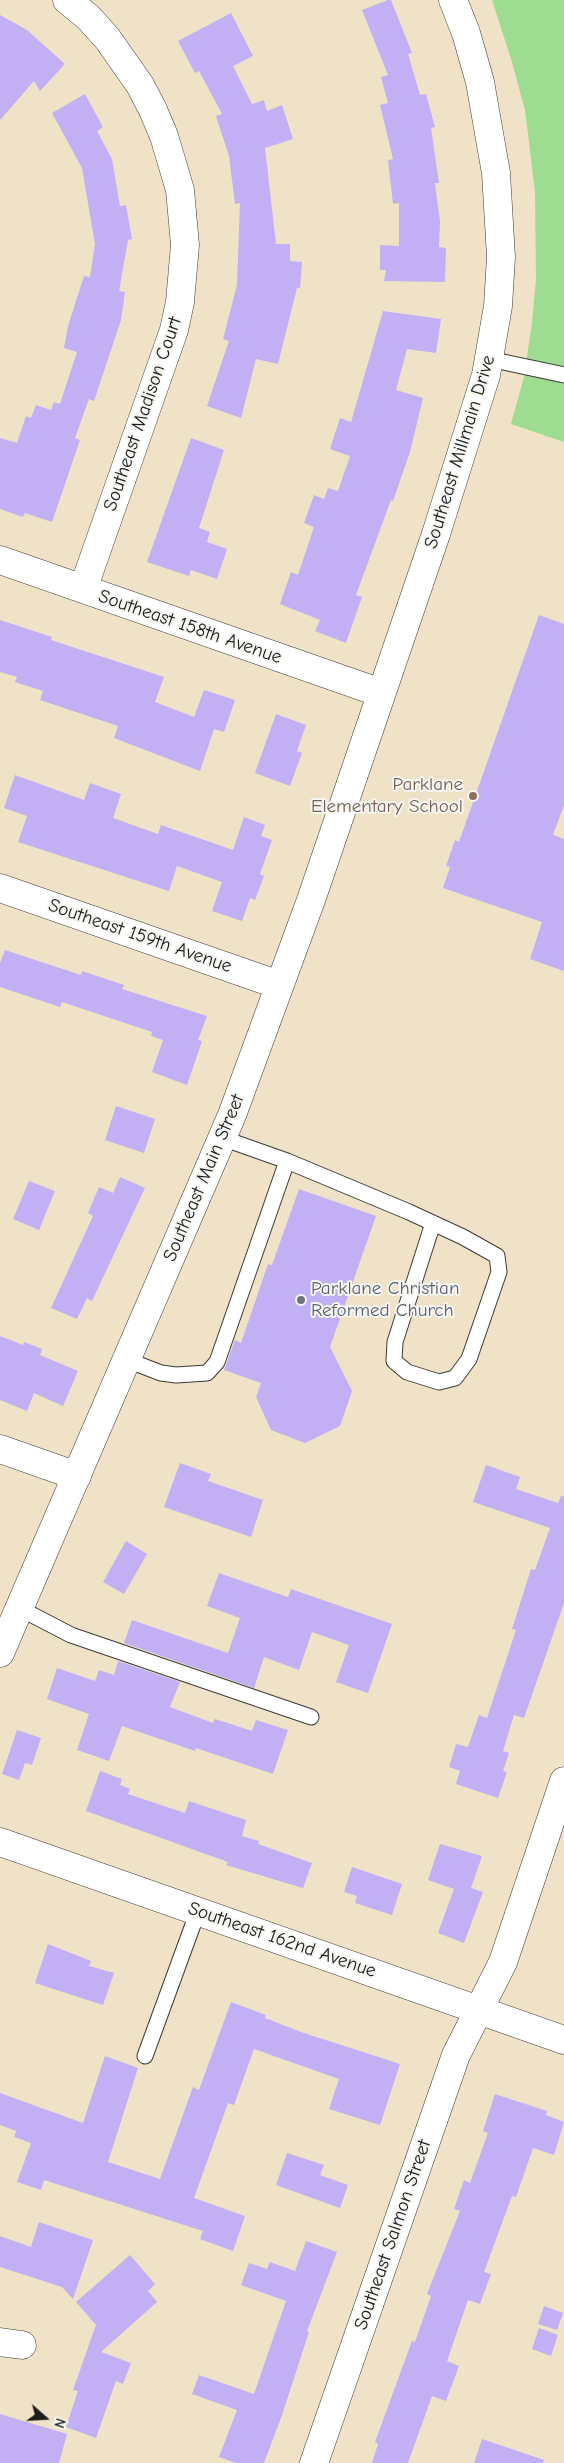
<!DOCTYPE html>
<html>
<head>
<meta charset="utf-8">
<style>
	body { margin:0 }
	#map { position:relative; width:564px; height:2463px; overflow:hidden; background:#f0e2c7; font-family:"Comic Neue",sans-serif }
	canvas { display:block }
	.north { position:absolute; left:20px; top:2393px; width:50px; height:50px; -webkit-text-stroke:4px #f6f6f2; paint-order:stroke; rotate:109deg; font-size:14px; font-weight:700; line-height:20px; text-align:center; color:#1c1c1c }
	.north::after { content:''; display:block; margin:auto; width:18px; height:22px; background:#1c1c1c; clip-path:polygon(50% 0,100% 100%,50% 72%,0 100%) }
</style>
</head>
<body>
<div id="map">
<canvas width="564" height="2463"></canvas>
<div class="north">N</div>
</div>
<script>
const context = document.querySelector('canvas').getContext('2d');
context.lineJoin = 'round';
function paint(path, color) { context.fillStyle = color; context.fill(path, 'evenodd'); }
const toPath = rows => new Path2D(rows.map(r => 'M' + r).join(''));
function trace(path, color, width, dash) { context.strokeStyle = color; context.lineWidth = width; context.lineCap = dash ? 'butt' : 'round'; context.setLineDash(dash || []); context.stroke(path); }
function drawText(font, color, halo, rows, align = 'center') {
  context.font = font + ' "Comic Neue",sans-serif'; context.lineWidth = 4; context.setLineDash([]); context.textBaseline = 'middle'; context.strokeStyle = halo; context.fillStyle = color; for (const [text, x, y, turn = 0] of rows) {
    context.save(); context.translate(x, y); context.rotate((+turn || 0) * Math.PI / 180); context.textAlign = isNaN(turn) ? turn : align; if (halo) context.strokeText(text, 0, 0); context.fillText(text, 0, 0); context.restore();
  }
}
paint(toPath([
	[492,0,564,0,564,442,511,424,524,377,532,323,536,279,535,192,525,110,512,62]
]), '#9edc91');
paint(toPath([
	[388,0,391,0,412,53,408,54,420,95,426,94,435,127,431,128,439,183,435,183,440,222,439,247,446,248,445,282,384,281,386,270,380,270,380,245,399,246,399,203,393,204,388,160,393,159,380,105,388,103,381,77,388,75,362,10],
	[231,13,253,56,233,66,252,104,264,100,267,111,282,105,293,139,265,148,276,244,290,244,290,261,302,262,300,288,297,288,278,364,256,359,241,418,207,406,229,341,223,339,237,285,240,203,235,204,229,156,216,116,222,114,199,71,195,73,178,41],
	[0,15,27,30,65,64,40,91,34,81,0,120],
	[85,94,103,127,97,131,112,159,120,206,126,205,132,239,128,240,119,291,125,292,121,320,94,401,89,399,75,438,80,440,52,522,25,513,23,517,0,509,0,438,17,443,26,416,31,418,36,405,51,410,54,402,60,404,77,352,64,348,68,326,84,276,90,277,95,244,82,168,52,113],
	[383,311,441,319,436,353,407,349,396,390,423,398,410,452,393,501,391,500,356,595,362,597,346,643,315,631,320,620,280,604,291,572,298,575,314,527,304,523,314,495,324,499,328,488,338,491,350,456,330,449,340,418,351,422],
	[191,438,224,450,199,528,210,532,207,542,227,549,217,579,191,570,189,576,147,562],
	[539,615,564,624,564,805,553,835,564,839,564,971,530,959,542,922,443,888,450,867,446,866,455,840,459,842],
	[0,620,52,637,51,640,164,677,155,702,194,717,204,690,235,700,224,732,214,729,200,771,114,738,118,726,40,700,43,691,15,682,17,677,0,672],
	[276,714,306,725,297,751,302,753,290,786,255,773],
	[15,775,84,800,90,783,121,794,113,818,158,834,161,825,233,850,244,817,265,825,261,836,272,840,260,874,264,876,255,900,250,898,242,921,212,911,222,882,177,866,169,891,18,842,27,816,4,808],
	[5,950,81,975,82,971,124,985,122,989,207,1016,198,1040,202,1041,187,1085,152,1072,163,1040,151,1036,152,1032,62,1002,60,1007,0,987,0,963],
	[116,1106,155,1119,144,1153,105,1140],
	[120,1177,145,1188,92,1301,87,1298,77,1319,51,1308,93,1216,88,1213,99,1187,113,1193],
	[29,1181,55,1191,39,1230,13,1219],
	[299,1189,376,1216,330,1347,352,1391,340,1426,305,1443,271,1430,256,1397,261,1383,224,1370,235,1340,241,1343,268,1264,272,1265],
	[0,1336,23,1345,24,1342,42,1349,40,1355,78,1371,63,1406,34,1393,27,1411,0,1400],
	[180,1463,211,1474,208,1481,263,1500,251,1537,164,1507],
	[486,1465,520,1477,516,1489,558,1503,561,1496,564,1496,564,1603,524,1718,514,1715,503,1751,509,1753,503,1771,507,1772,498,1798,456,1784,460,1771,449,1767,456,1744,468,1747,479,1715,487,1718,516,1630,512,1629,531,1569,535,1570,550,1528,473,1502],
	[126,1541,147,1554,124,1594,103,1582],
	[219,1573,288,1597,291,1589,392,1624,368,1693,336,1682,349,1645,312,1632,299,1670,264,1657,254,1688,124,1643,132,1620,228,1653,240,1618,207,1606],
	[118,1661,180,1682,170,1707,213,1723,215,1719,252,1731,256,1720,288,1730,273,1774,196,1748,195,1751,122,1726,109,1761,77,1750,89,1714,47,1699,57,1668,95,1681,99,1670,114,1675],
	[17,1730,41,1738,32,1765,25,1763,19,1780,2,1774],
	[100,1771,122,1779,120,1785,130,1789,128,1794,185,1813,189,1801,246,1820,242,1836,259,1841,258,1844,312,1863,303,1888,226,1865,228,1862,86,1811],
	[440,1844,482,1856,471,1888,483,1892,464,1943,438,1933,454,1889,428,1880],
	[352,1867,402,1884,392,1915,355,1903,357,1896,344,1892],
	[48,1944,91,1961,89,1966,114,1973,103,2005,35,1983],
	[231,2002,266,2015,265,2018,301,2032,400,2064,380,2125,329,2109,339,2079,254,2049,234,2105,228,2103,194,2198,245,2216,233,2251,200,2239,203,2231,44,2180,41,2190,17,2182,31,2143,14,2137,16,2131,0,2125,0,2093,83,2123,105,2056,138,2068,108,2162,160,2179,193,2087,199,2090],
	[495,2094,547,2111,546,2115,564,2122,554,2155,533,2148,516,2197,512,2196,484,2272,491,2274,480,2304,468,2300,447,2361,459,2366,446,2401,432,2396,408,2463,372,2463,378,2444,375,2442,412,2341,415,2342,431,2296,427,2294,460,2211,454,2209,464,2180,470,2183,488,2133,483,2131],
	[287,2153,324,2165,320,2175,348,2185,340,2208,276,2185],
	[39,2222,93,2240,73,2299,62,2287,0,2267,0,2236,31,2247],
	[306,2241,337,2252,307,2331,309,2332,282,2415,264,2463,236,2463,219,2457,237,2410,192,2394,199,2375,254,2394,286,2301,241,2285,249,2263,267,2269,270,2262,295,2271],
	[130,2255,155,2284,148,2291,157,2302,101,2352,131,2363,123,2384,116,2381,96,2438,66,2427,78,2391,73,2390,96,2325,76,2302],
	[544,2306,563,2313,557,2330,538,2324],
	[539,2328,558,2335,551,2356,532,2349],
	[0,2414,67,2434,59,2463,0,2463],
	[482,2439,544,2460,543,2463,474,2463]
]), '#c1b0f3');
const lane = toPath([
	[489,359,564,375],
	[222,1138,287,1161,409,1212,463,1237,497,1256,499,1272,469,1359,455,1378,439,1382,407,1372,394,1361,395,1342,433,1223],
	[127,1360,161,1373,176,1375,207,1373,217,1362,287,1161],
	[19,1608,71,1635,311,1717],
	[145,2056,198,1911]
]);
const street = toPath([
	[67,0,88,17,107,38,140,85,153,110,164,136,180,190,185,245,180,302,174,330,83,589],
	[0,560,381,693],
	[0,888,279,985],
	[0,1449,77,1476],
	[0,2342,22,2345],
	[314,2463,456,2055,503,1962,564,1781]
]);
const secondary = toPath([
	[0,1653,232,1115,311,900,436,534,486,375,498,306,501,257,496,173,480,82,466,33,453,0],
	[0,1842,564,2040]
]);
trace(lane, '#3c3a36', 17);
trace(street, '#3c3a36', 29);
trace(secondary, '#3c3a36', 29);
trace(lane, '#fff', 15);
trace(street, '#fff', 28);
trace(secondary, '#fff', 28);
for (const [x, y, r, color] of [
	[473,796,5,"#8d6e63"],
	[301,1300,5,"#6b7280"]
]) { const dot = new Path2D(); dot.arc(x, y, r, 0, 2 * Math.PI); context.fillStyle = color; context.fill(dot); trace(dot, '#f6f6f2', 2); }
drawText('19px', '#1c1c1c', '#f6f6f2', [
	["Southeast Madison Court",143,414,-71],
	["Southeast Millmain Drive",460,452,-73],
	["Southeast 158th Avenue",190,627,19],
	["Southeast 159th Avenue",140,936,19],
	["Southeast Main Street",204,1178,-67],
	["Southeast 162nd Avenue",282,1940,19],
	["Southeast Salmon Street",393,2235,-71]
]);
drawText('19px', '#785e54', '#f6f6f2', [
	["Parklane",463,785],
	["Elementary School",463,807]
], 'right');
drawText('19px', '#5b616d', '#f6f6f2', [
	["Parklane Christian",311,1289],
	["Reformed Church",311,1311]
], 'left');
</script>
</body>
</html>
